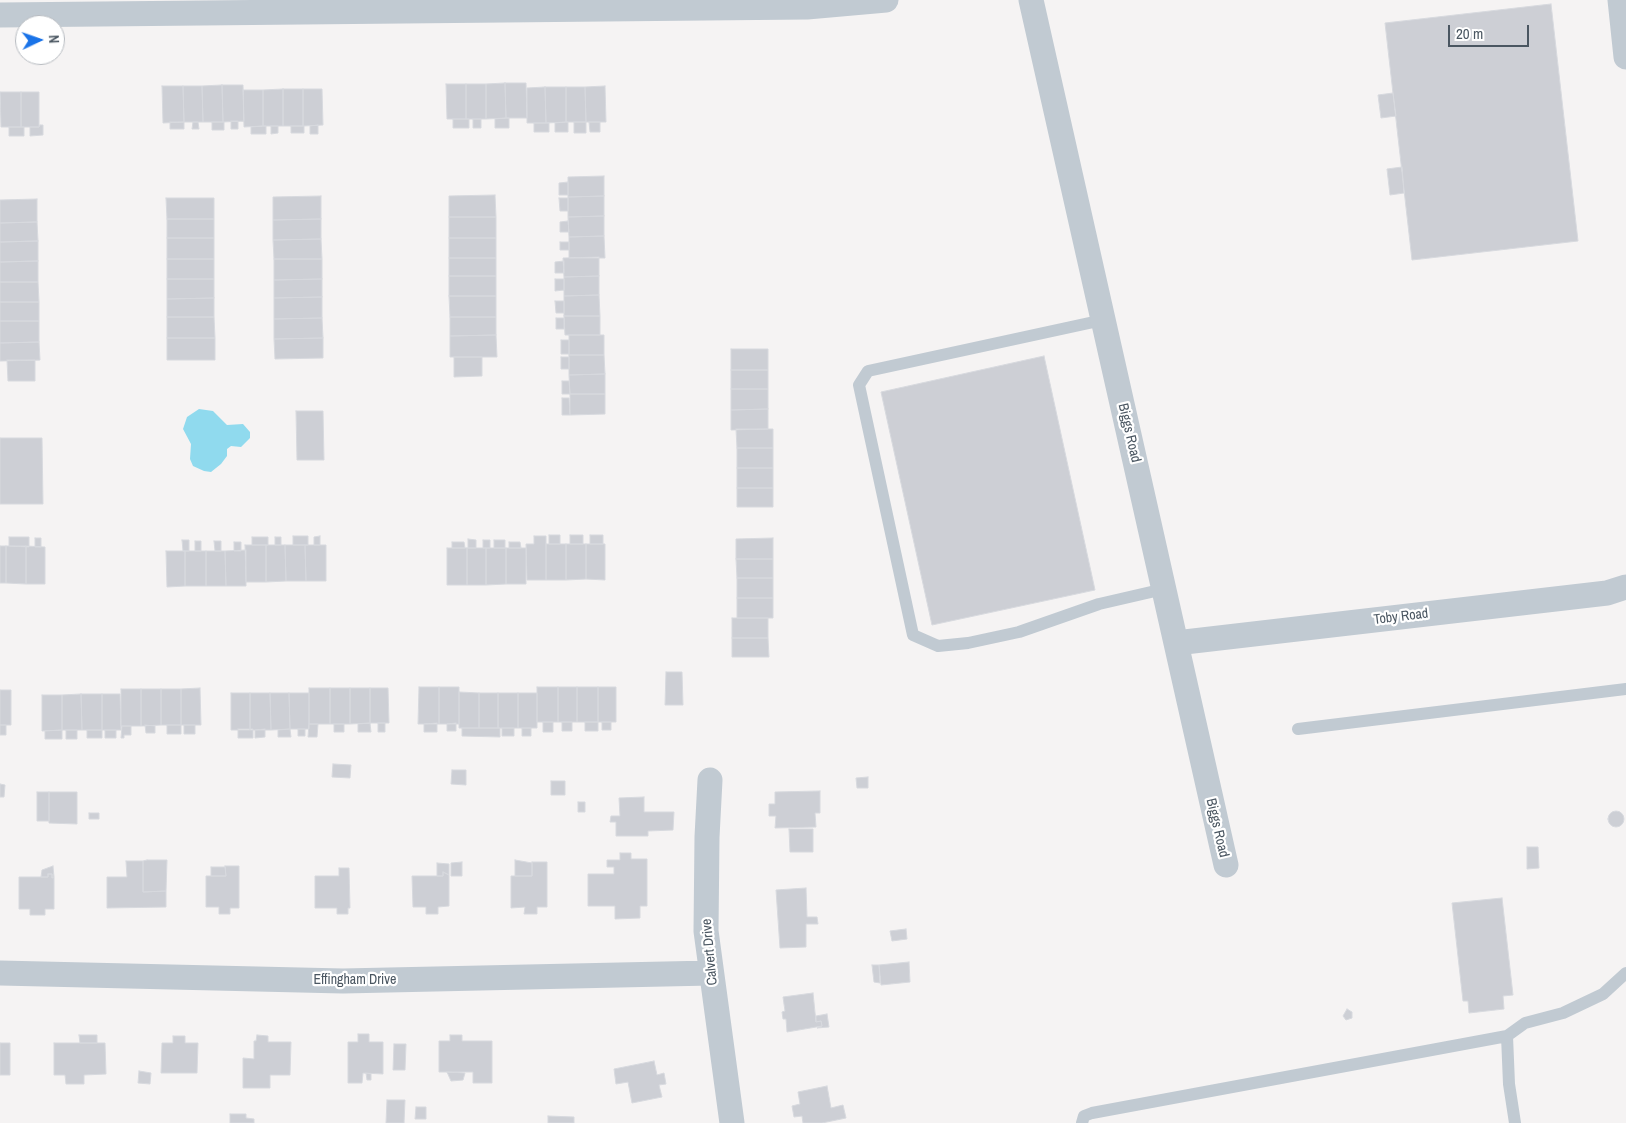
<!DOCTYPE html>
<html>
<head>
<meta charset="utf-8">
<style>
	body { margin:0 }
	#map { position:relative; width:1626px; height:1123px; overflow:hidden; background:#f5f3f3; font-family:"Archivo Narrow",sans-serif }
	canvas { display:block }
	.north { position:absolute; left:15px; top:15px; width:50px; height:50px; box-sizing:border-box; background:#fff; border:1px solid #b7bbc0; border-radius:50%; rotate:87deg; font-size:14px; font-weight:700; line-height:20px; text-align:center; color:#4a5661 }
	.north::after { content:''; display:block; margin:auto; width:18px; height:22px; background:#1a73e8; clip-path:polygon(50% 0,100% 100%,50% 72%,0 100%) }
	.scale { position:absolute; left:1448px; top:25px; width:81px; height:22px; box-sizing:border-box; border:2px solid #4a5661; border-top:0; padding-left:6px; font-size:15px; line-height:18px; white-space:nowrap; color:#4a5661; -webkit-text-stroke:4px #fff; paint-order:stroke }
</style>
</head>
<body>
<div id="map">
<canvas width="1626" height="1123"></canvas>
<div class="north">N</div>
<div class="scale">20 m</div>
</div>
<script>
const context = document.querySelector('canvas').getContext('2d');
context.lineJoin = 'round';
function paint(path, color) { context.fillStyle = color; context.fill(path, 'evenodd'); }
const toPath = rows => new Path2D(rows.map(r => 'M' + r).join(''));
function trace(path, color, width, dash) { context.strokeStyle = color; context.lineWidth = width; context.lineCap = dash ? 'butt' : 'round'; context.setLineDash(dash || []); context.stroke(path); }
function drawText(font, color, halo, rows, align = 'center') {
  context.font = font + ' "Archivo Narrow",sans-serif'; context.lineWidth = 4.5; context.setLineDash([]); context.textBaseline = 'middle'; context.strokeStyle = halo; context.fillStyle = color; for (const [text, x, y, turn = 0] of rows) {
    context.save(); context.translate(x, y); context.rotate((+turn || 0) * Math.PI / 180); context.textAlign = isNaN(turn) ? turn : align; if (halo) context.strokeText(text, 0, 0); context.fillText(text, 0, 0); context.restore();
  }
}
paint(toPath([
	[199,409,213,411,227,425,243,424,250,432,250,438,241,447,231,446,227,449,227,456,221,464,211,472,204,471,193,466,190,459,191,444,183,429,187,417]
]), '#90daee');
const building = toPath([
	[1551,4,1578,241,1412,260,1385,23,1551,4],
	[505,83,506,118,486,119,486,84,505,83],
	[505,83,526,83,527,118,506,118,505,83],
	[446,84,466,84,466,119,447,119,446,84],
	[466,84,486,84,486,119,466,119,466,84],
	[222,85,223,122,203,122,202,86,222,85],
	[222,85,243,85,244,121,223,122,222,85],
	[162,86,183,86,184,122,163,123,162,86],
	[183,86,202,86,203,122,184,122,183,86],
	[605,86,606,122,586,122,585,87,605,86],
	[545,87,546,123,527,123,527,88,545,87],
	[545,87,566,87,566,122,546,123,545,87],
	[566,87,585,87,586,122,566,122,566,87],
	[283,89,283,126,263,126,263,90,283,89],
	[283,89,303,89,303,126,283,126,283,89],
	[303,89,322,89,323,125,303,126,303,89],
	[243,90,263,90,263,126,244,127,243,90],
	[0,92,21,92,21,127,1,127,0,92],
	[21,92,39,92,39,127,21,127,21,92],
	[1393,93,1396,116,1381,118,1378,95,1393,93],
	[506,118,509,118,509,128,495,128,495,119,506,118],
	[453,119,469,119,469,128,453,128,453,119],
	[473,119,481,119,481,128,473,128,473,119],
	[231,121,238,121,238,129,231,129,231,121],
	[170,122,184,122,184,129,170,129,170,122],
	[193,122,198,122,199,129,192,129,193,122],
	[212,122,224,122,224,130,212,130,212,122],
	[566,122,568,122,568,132,555,132,555,123,566,122],
	[574,122,586,122,586,133,574,133,574,122],
	[589,122,600,122,600,132,590,132,589,122],
	[534,123,549,123,549,132,534,132,534,123],
	[40,125,43,125,43,135,30,136,30,127,39,127,40,125],
	[318,125,318,134,310,134,310,126,318,125],
	[263,126,266,126,266,134,251,134,251,127,263,126],
	[271,126,278,126,278,133,271,134,271,126],
	[291,126,304,126,304,133,291,133,291,126],
	[9,127,24,127,24,136,9,136,9,127],
	[1402,167,1404,193,1390,195,1387,169,1402,167],
	[604,176,604,196,568,197,568,177,604,176],
	[568,182,568,195,559,195,559,183,568,182],
	[495,195,496,217,449,217,449,196,495,195],
	[321,196,321,219,273,220,273,197,321,196],
	[604,196,604,216,568,217,568,197,604,196],
	[166,198,214,198,214,219,167,219,166,198],
	[559,198,568,198,568,211,560,211,559,198],
	[37,199,37,222,0,223,0,200,37,199],
	[604,216,604,236,569,237,568,217,604,216],
	[449,217,496,217,496,238,449,238,449,217],
	[167,219,214,219,214,238,167,238,167,219],
	[321,219,321,239,273,240,273,220,321,219],
	[568,221,569,232,560,232,560,222,568,221],
	[37,222,38,241,0,242,0,223,37,222],
	[604,236,605,258,569,258,569,237,604,236],
	[167,238,214,238,214,259,167,259,167,238],
	[449,238,496,238,496,258,449,258,449,238],
	[321,239,322,259,274,259,273,240,321,239],
	[38,241,38,261,0,262,0,242,38,241],
	[560,242,569,242,569,250,560,250,560,242],
	[599,257,599,276,564,277,563,258,599,257],
	[449,258,496,258,496,276,449,276,449,258],
	[167,259,214,259,214,279,167,279,167,259],
	[274,259,322,259,322,279,274,280,274,259],
	[38,261,38,282,0,282,0,262,38,261],
	[564,261,564,273,555,273,555,262,564,261],
	[449,276,496,276,496,296,449,296,449,276],
	[599,276,599,295,564,296,564,277,599,276],
	[167,279,214,279,214,298,167,299,167,279],
	[322,279,322,297,274,298,274,280,322,279],
	[555,279,564,279,564,290,555,291,555,279],
	[0,282,38,282,39,302,0,302,0,282],
	[599,295,600,316,564,316,564,296,599,295],
	[449,296,496,296,496,317,450,317,449,296],
	[322,297,322,318,274,319,274,298,322,297],
	[214,298,214,317,167,317,167,299,214,298],
	[555,301,564,301,564,313,556,313,555,301],
	[0,302,39,302,39,321,0,321,0,302],
	[564,316,600,316,600,335,565,335,564,316],
	[167,317,214,317,215,338,167,338,167,317],
	[450,317,496,317,496,335,450,336,450,317],
	[322,318,323,338,274,339,274,319,322,318],
	[556,318,564,318,564,329,556,329,556,318],
	[0,321,39,321,39,342,0,343,0,321],
	[496,335,497,357,450,357,450,336,496,335],
	[569,335,604,335,604,355,569,355,569,335],
	[167,338,215,338,215,360,167,360,167,338],
	[323,338,323,358,275,359,274,339,323,338],
	[561,340,569,340,569,354,561,354,561,340],
	[39,342,40,360,0,361,0,343,39,342],
	[731,349,768,349,768,370,731,370,731,349],
	[569,355,604,355,605,374,569,375,569,355],
	[1044,356,1095,590,932,625,881,392,1044,356],
	[454,357,482,357,482,376,454,377,454,357],
	[561,357,569,357,569,369,561,369,561,357],
	[7,360,35,360,35,381,8,381,7,360],
	[731,370,768,370,768,389,731,389,731,370],
	[605,374,605,394,570,394,569,375,605,374],
	[562,381,569,381,570,394,562,394,562,381],
	[731,389,768,389,768,409,731,410,731,389],
	[570,394,605,394,605,414,570,415,570,394],
	[562,398,569,398,570,415,562,415,562,398],
	[768,409,768,429,731,430,731,410,768,409],
	[296,411,323,411,324,460,297,460,296,411],
	[736,429,773,429,773,448,737,448,736,429],
	[0,438,42,438,43,504,0,504,0,438],
	[737,448,773,448,773,468,737,468,737,448],
	[737,468,773,468,773,488,737,488,737,468],
	[737,488,773,488,773,507,737,507,737,488],
	[549,535,560,535,560,544,549,544,549,535],
	[570,535,583,535,583,544,570,544,570,535],
	[590,535,603,535,603,544,590,544,590,535],
	[293,536,308,536,308,545,293,545,293,536],
	[320,536,320,545,314,545,314,537,320,536],
	[534,536,546,536,546,580,527,580,526,544,534,544,534,536],
	[9,537,29,537,29,547,9,546,9,537],
	[252,537,268,537,268,545,252,545,252,537],
	[275,537,281,537,281,545,275,545,275,537],
	[35,538,41,538,41,547,35,547,35,538],
	[773,538,773,559,736,559,736,539,773,538],
	[468,539,476,540,476,548,468,548,468,539],
	[182,540,189,540,189,551,183,551,182,540],
	[483,540,490,540,490,548,483,548,483,540],
	[494,540,505,540,505,548,494,548,494,540],
	[195,541,201,541,201,551,195,551,195,541],
	[214,541,221,541,221,551,215,551,214,541],
	[234,542,241,542,241,551,234,551,234,542],
	[452,542,464,542,465,548,452,548,452,542],
	[509,542,520,542,521,548,509,548,509,542],
	[546,544,566,544,566,580,546,580,546,544],
	[566,544,586,544,586,579,566,580,566,544],
	[586,544,605,544,605,580,586,579,586,544],
	[245,545,266,545,266,582,246,582,245,545],
	[266,545,285,545,286,581,266,582,266,545],
	[285,545,305,545,306,581,286,581,285,545],
	[305,545,326,545,326,581,306,581,305,545],
	[0,546,6,546,6,583,0,583,0,546],
	[6,546,26,546,26,584,6,583,6,546],
	[26,546,45,547,45,584,26,584,26,546],
	[447,548,467,548,467,585,447,585,447,548],
	[467,548,486,548,486,585,467,585,467,548],
	[486,548,506,548,506,584,486,585,486,548],
	[506,548,526,548,526,584,506,584,506,548],
	[246,550,246,586,226,586,225,551,246,550],
	[166,551,185,551,185,586,167,587,166,551],
	[185,551,206,551,206,586,185,586,185,551],
	[206,551,225,551,226,586,206,586,206,551],
	[736,559,773,559,773,578,737,578,736,559],
	[737,578,773,578,773,598,737,598,737,578],
	[737,598,773,598,773,618,737,618,737,598],
	[732,618,768,618,768,638,732,638,732,618],
	[732,638,768,638,769,657,732,657,732,638],
	[666,672,682,672,683,705,665,705,666,672],
	[419,687,439,687,439,724,418,724,419,687],
	[439,687,459,687,459,724,439,724,439,687],
	[537,687,558,687,558,722,537,722,537,687],
	[558,687,577,687,577,722,558,722,558,687],
	[577,687,598,687,598,722,577,722,577,687],
	[598,687,616,687,616,722,598,722,598,687],
	[200,688,201,725,181,725,181,689,200,688],
	[309,688,330,688,330,724,309,724,309,688],
	[330,688,350,688,350,724,330,724,330,688],
	[350,688,370,688,370,723,350,724,350,688],
	[370,688,388,688,389,723,370,723,370,688],
	[121,689,141,689,141,726,121,726,121,689],
	[141,689,161,689,161,725,141,726,141,689],
	[161,689,181,689,181,725,161,725,161,689],
	[0,690,11,690,11,725,0,725,0,690],
	[459,692,479,693,479,728,459,728,459,692],
	[231,693,250,693,250,730,231,730,231,693],
	[250,693,270,693,271,730,250,730,250,693],
	[270,693,289,693,290,729,271,730,270,693],
	[289,693,309,693,309,729,290,729,289,693],
	[479,693,498,693,498,728,479,728,479,693],
	[498,693,518,693,518,728,498,728,498,693],
	[518,693,537,693,537,728,518,728,518,693],
	[81,694,102,694,102,730,82,730,81,694],
	[81,694,82,730,62,730,62,695,81,694],
	[102,694,120,694,121,730,102,730,102,694],
	[42,695,62,695,62,730,42,731,42,695],
	[543,722,553,722,553,732,543,732,543,722],
	[562,722,572,722,572,731,562,731,562,722],
	[585,722,598,722,598,731,585,731,585,722],
	[602,722,611,722,611,730,602,730,602,722],
	[370,723,371,732,358,732,358,724,370,723],
	[378,723,385,723,385,732,378,732,378,723],
	[437,723,437,732,424,732,424,724,437,723],
	[456,723,456,731,447,731,447,724,456,723],
	[309,724,318,724,317,737,308,737,309,724],
	[334,724,344,724,344,732,334,732,334,724],
	[0,725,6,725,6,735,0,735,0,725],
	[145,725,155,726,155,733,146,733,145,725],
	[167,725,181,725,181,734,167,734,167,725],
	[184,725,195,725,195,734,184,734,184,725],
	[122,726,131,726,131,735,124,735,124,738,121,738,122,726],
	[462,728,500,728,500,737,462,736,462,728],
	[502,728,514,728,514,736,502,736,502,728],
	[522,728,531,728,531,736,522,736,522,728],
	[238,729,253,729,253,738,238,738,238,729],
	[265,729,265,737,255,738,255,730,265,729],
	[290,729,291,737,278,737,278,730,290,729],
	[298,729,305,729,305,736,298,736,298,729],
	[62,730,62,739,45,739,45,731,62,730],
	[66,730,77,730,77,739,66,739,66,730],
	[87,730,102,730,102,738,87,738,87,730],
	[105,730,116,730,116,738,105,738,105,730],
	[333,764,351,765,350,778,332,777,333,764],
	[452,770,466,770,466,785,451,784,452,770],
	[868,777,868,788,857,788,856,778,868,777],
	[551,781,565,781,565,795,551,795,551,781],
	[0,784,5,785,4,797,0,797,0,784],
	[820,791,820,813,815,813,816,827,775,828,776,816,769,816,769,804,775,804,775,792,820,791],
	[37,792,49,792,49,821,37,821,37,792],
	[49,792,77,792,77,824,49,823,49,792],
	[644,797,644,812,674,812,673,830,648,831,648,836,616,836,616,822,610,822,611,816,620,816,619,798,644,797],
	[578,802,585,802,585,812,578,812,578,802],
	'1608 819a8 8 0 1 1 16 0a8 8 0 1 1-16 0Z',
	[89,813,99,813,99,819,89,819,89,813],
	[789,829,813,829,813,852,790,852,789,829],
	[1527,847,1538,847,1539,868,1527,869,1527,847],
	[620,853,631,853,631,859,647,859,647,906,640,906,640,918,615,919,615,906,588,906,588,874,614,874,614,867,607,867,607,860,620,860,620,853],
	[147,860,167,860,166,891,143,892,143,861,147,860],
	[515,860,532,863,532,876,515,876,515,860],
	[126,861,143,861,143,892,166,891,166,907,107,908,107,877,127,877,126,861],
	[462,862,462,876,451,876,451,863,462,862],
	[532,862,547,862,547,907,537,907,537,914,524,914,525,907,511,908,511,876,532,876,532,862],
	[437,863,449,864,449,875,443,872,443,876,437,876,437,863],
	[53,866,54,877,52,878,52,874,48,874,48,877,41,877,42,870,53,866],
	[225,866,239,866,239,908,230,908,230,914,219,914,219,907,206,907,206,876,226,876,225,866],
	[211,867,225,867,226,876,211,876,211,867],
	[339,868,349,868,350,908,348,908,348,914,337,914,337,908,315,908,315,876,339,876,339,868],
	[443,872,449,875,449,906,438,907,438,914,426,914,426,907,413,907,412,876,443,876,443,872],
	[48,874,52,874,52,878,54,877,54,909,45,909,45,915,30,915,30,909,19,909,19,877,48,877,48,874],
	[806,888,807,917,817,917,818,924,806,924,806,947,780,948,776,890,806,888],
	[1502,898,1513,995,1503,996,1504,1009,1469,1013,1468,1001,1463,1001,1452,903,1502,898],
	[906,929,907,939,892,941,890,931,906,929],
	[909,962,910,982,881,985,879,965,909,962],
	[872,965,879,965,880,983,874,982,872,965],
	[813,993,816,1022,821,1021,822,1026,787,1032,786,1019,783,1019,782,1012,785,1011,783,997,813,993],
	[1347,1009,1352,1012,1352,1018,1346,1020,1343,1016,1347,1009],
	[827,1014,829,1027,817,1028,822,1026,821,1021,816,1022,816,1016,827,1014],
	[358,1034,369,1034,369,1042,383,1042,383,1074,363,1073,362,1083,348,1083,348,1042,358,1042,358,1034],
	[79,1035,97,1035,97,1043,80,1043,79,1035],
	[257,1035,268,1036,268,1042,291,1042,290,1075,270,1075,270,1088,243,1088,243,1058,254,1059,254,1041,256,1041,257,1035],
	[450,1035,462,1035,462,1041,492,1041,492,1083,473,1083,473,1072,439,1072,439,1041,450,1041,450,1035],
	[173,1036,185,1036,185,1043,198,1043,197,1073,161,1073,162,1043,173,1043,173,1036],
	[0,1043,10,1043,10,1075,0,1075,0,1043],
	[54,1043,105,1043,106,1074,84,1075,84,1084,66,1084,65,1075,54,1075,54,1043],
	[394,1044,406,1044,405,1070,393,1070,394,1044],
	[654,1061,657,1075,664,1073,666,1084,659,1085,662,1097,632,1103,628,1082,616,1084,614,1069,654,1061],
	[139,1071,151,1073,150,1084,138,1083,139,1071],
	[447,1072,465,1073,463,1080,451,1081,447,1072],
	[366,1073,371,1074,371,1080,367,1080,366,1073],
	[827,1086,831,1108,843,1105,846,1118,822,1123,803,1123,802,1116,794,1117,792,1106,800,1104,798,1092,827,1086],
	[387,1100,405,1100,404,1123,386,1123,387,1100],
	[416,1107,426,1107,426,1119,415,1119,416,1107],
	[230,1114,246,1114,246,1118,254,1119,254,1123,230,1123,230,1114],
	[548,1116,574,1117,574,1123,548,1123,548,1116]
]);
paint(building, '#cdcfd5');
trace(building, '#d7d9de', 1);
trace(toPath([
	[1103,320,868,371,859,385,913,635,938,646,968,643,1019,632,1099,604,1164,589],
	[1298,729,1626,689],
	[1082,1123,1084,1116,1092,1113,1507,1036],
	[1515,1123,1509,1084,1507,1036,1525,1023,1563,1013,1603,994,1626,973]
]), '#c1cad2', 12);
trace(toPath([
	[1031,0,1226,865],
	[1620,0,1626,57],
	[0,15,807,7,886,0],
	[1176,643,1607,593,1626,587],
	[710,780,707,837,706,931,732,1123],
	[0,973,343,981,711,973]
]), '#c1cad2', 25);
drawText('14px', '#4a5661', '#fff', [
	["Biggs Road",1129,433,77],
	["Toby Road",1401,617,-7],
	["Biggs Road",1217,828,77],
	["Calvert Drive",710,952,-95],
	["Effingham Drive",355,980]
]);
</script>
</body>
</html>
